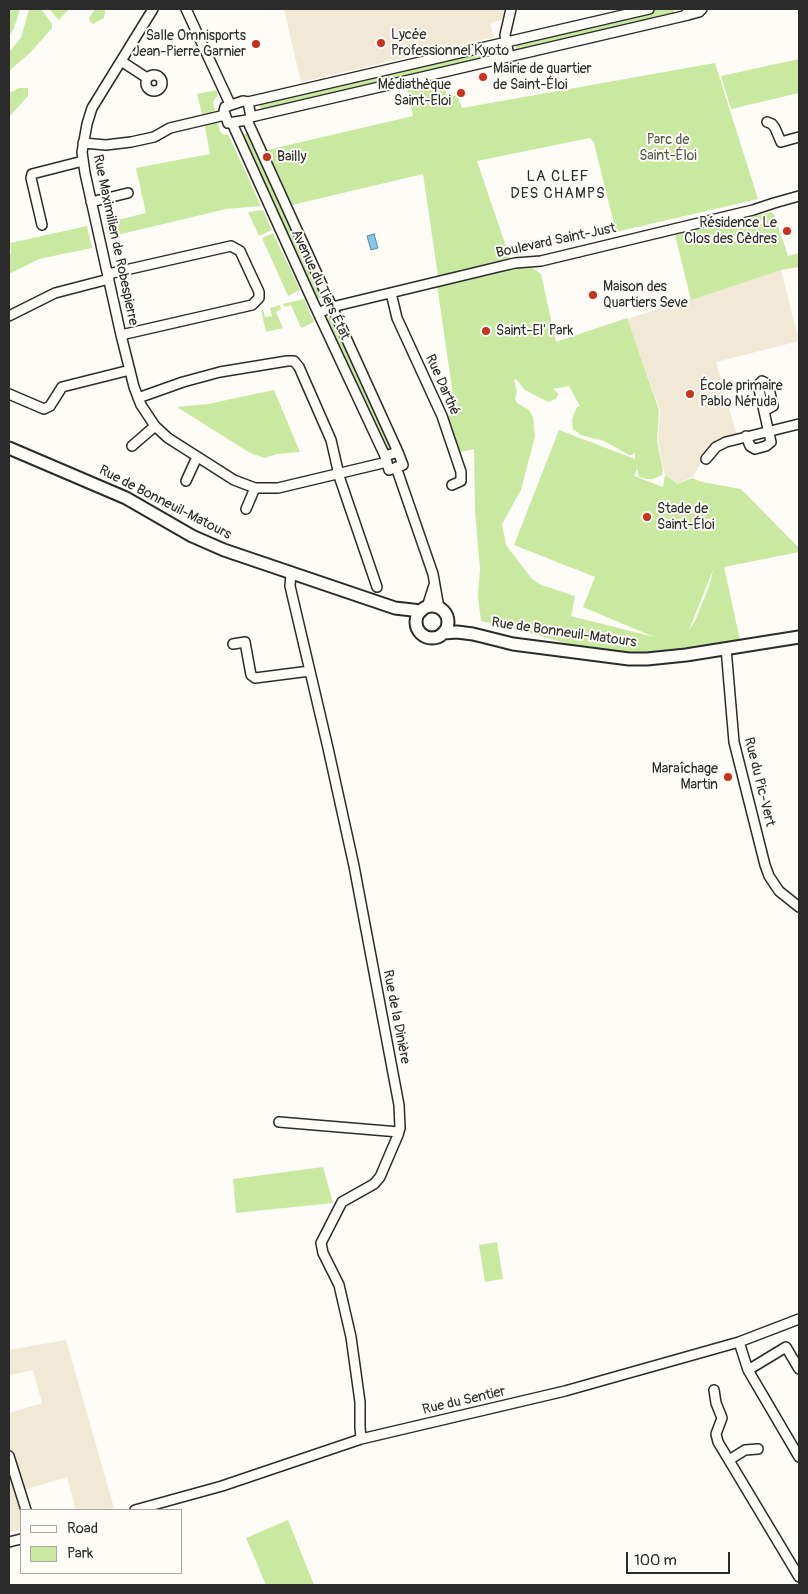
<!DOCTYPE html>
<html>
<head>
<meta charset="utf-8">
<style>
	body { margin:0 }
	#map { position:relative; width:808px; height:1594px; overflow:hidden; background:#fdfcf7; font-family:Pangolin,sans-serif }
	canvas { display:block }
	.frame { position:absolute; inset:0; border:10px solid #2b2b2b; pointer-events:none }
	.legend { position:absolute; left:20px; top:1509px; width:162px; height:65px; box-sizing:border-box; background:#fdfcf7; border:1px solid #a9a8a5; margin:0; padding:6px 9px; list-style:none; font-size:15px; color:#2b2b2b }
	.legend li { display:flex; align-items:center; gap:10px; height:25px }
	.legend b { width:25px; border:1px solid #a9a8a5 }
	.scale { position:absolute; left:626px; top:1552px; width:104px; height:22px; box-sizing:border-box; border:2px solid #2b2b2b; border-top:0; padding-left:6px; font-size:15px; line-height:18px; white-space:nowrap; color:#2b2b2b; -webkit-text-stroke:4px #fdfcf7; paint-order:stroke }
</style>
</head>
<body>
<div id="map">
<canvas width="808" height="1594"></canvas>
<div class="frame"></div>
<ul class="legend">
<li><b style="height:6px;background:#fdfcf7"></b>Road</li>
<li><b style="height:14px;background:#cae9a0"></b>Park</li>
</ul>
<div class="scale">100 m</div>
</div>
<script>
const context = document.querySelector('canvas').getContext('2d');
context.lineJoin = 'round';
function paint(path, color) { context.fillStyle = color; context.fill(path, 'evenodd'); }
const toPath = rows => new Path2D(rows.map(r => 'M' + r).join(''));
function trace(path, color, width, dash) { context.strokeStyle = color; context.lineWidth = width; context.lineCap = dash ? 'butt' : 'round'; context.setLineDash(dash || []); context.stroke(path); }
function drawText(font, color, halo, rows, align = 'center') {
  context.font = font + ' Pangolin,sans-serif'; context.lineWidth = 4; context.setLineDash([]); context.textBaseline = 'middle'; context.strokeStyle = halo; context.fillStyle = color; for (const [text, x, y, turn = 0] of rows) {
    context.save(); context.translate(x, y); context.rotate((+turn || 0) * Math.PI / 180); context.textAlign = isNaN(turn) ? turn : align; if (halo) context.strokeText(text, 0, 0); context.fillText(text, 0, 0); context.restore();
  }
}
paint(toPath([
	[284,9,505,9,502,20,490,23,494,37,301,82],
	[781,270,799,341,716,362,737,436,706,454,694,475,679,484,665,475,658,441,660,410,627,319],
	[66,1340,114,1508,104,1510,76,1510,67,1477,24,1490,30,1510,21,1510,21,1529,9,1532,9,1413,42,1403,33,1370,10,1375,9,1350]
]), '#f1e8d6');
paint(toPath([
	[9,9,20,9,14,28,9,36],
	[29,9,41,9,52,24,52,28,31,52,9,71,9,52,21,38],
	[49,9,69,9,59,20],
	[95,9,105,9,105,12,104,18,93,24,90,22,89,18],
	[660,9,673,9,675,16,517,53,515,43],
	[492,48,495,57,262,112,259,102],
	[799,59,799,93,731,109,721,76],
	[715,63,758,199,616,232,594,143,590,138,477,161,510,258,438,276,423,174,292,205,267,150,413,116,407,88,442,80,448,97,457,95,462,108],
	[19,88,28,88,28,96,9,117,9,93],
	[216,90,218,95,213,102,215,111,202,114,197,94],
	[218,123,220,132,224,135,228,134,261,206,226,209,109,237,105,223,146,213,136,168,210,154,205,126],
	[249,133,324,296,315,300,239,135],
	[263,210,272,230,259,236,248,212],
	[771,212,774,214,788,256,799,253,799,267,781,270,691,300,675,235],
	[87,226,92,248,39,259,9,274,9,260,11,252,10,243],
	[273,233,300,290,288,296,262,238],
	[529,265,541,274,556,342,627,318,659,410,657,441,663,470,662,475,653,479,646,479,639,477,636,463,637,469,634,476,663,487,665,475,678,484,692,478,702,482,741,489,799,548,799,552,724,567,740,640,663,653,619,654,592,651,524,631,481,621,478,596,480,569,475,511,474,449,457,453,445,417,453,414,455,409,437,285,514,266],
	[516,379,525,390,548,402,556,399,558,395,558,393,553,389,569,386,580,406,577,407,572,419,573,429,581,435,604,441,629,455,632,455,635,452,635,459,559,430,514,545,595,577,583,607,654,637,571,616,575,596,541,585,532,579,506,545,502,524,521,490,535,436,533,417,529,410,517,403,515,399,517,392,514,380],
	[713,570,710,584,701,606,695,621,689,630],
	[304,299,314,322,301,328,291,305,285,307,283,304],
	[280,305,281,309,276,312,283,328,266,332,261,310,263,309,265,317,272,316,270,308],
	[333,316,392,448,385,450,324,320],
	[274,390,300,452,277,454,265,458,250,453,177,407,208,404],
	[323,1167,333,1203,236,1213,233,1179],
	[497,1242,503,1279,485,1282,479,1245],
	[288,1520,314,1585,266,1585,246,1538]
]), '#cae9a0');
const water = toPath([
	[374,234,378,248,371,250,367,236,374,234]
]);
paint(water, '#84c9e5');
trace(water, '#608a9b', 1);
const street = toPath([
	[153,9,92,108,87,124,82,152,85,173,121,335,134,387,141,405,155,426,168,438,234,480,255,488,278,488,387,462],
	[186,9,230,104],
	[687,9,688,15,699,12,702,9],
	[509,56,505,35,511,9],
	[121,61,147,78],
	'146 83a8 8 0 1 1 16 0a8 8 0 1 1-16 0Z',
	[243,101,248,102,251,117,247,120,228,123,224,111,225,107,243,101],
	[248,102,649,9],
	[251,117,688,15],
	[247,120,398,452],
	[767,122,772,124,775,128,781,142,799,137],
	[232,123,313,302,385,456],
	[83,143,106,145,131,142,154,137,170,128,225,115],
	[91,202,128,193],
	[42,225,31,178,32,174,83,161],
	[108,274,231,246,240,251,259,292,259,298,252,305,121,335],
	[391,293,397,318,442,416,461,472,461,481,452,485],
	[318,313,332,307,498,267,515,263,541,261,753,210,774,203,799,196],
	[9,316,55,293,109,279],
	[9,394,44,409,50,406,62,387,130,370],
	[138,398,183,382,220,372,287,361,294,361,299,367,331,440,340,479,377,587],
	[746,436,750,446,755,449,766,446,771,442,758,385,762,381,768,384,773,406,764,411],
	[132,446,155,426],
	[398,452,403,465,389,470,385,456,398,452],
	[706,459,716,447,726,442,799,424],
	[396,467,433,574,439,608],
	[186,481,197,457],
	[246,509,255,488],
	[291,573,290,586,328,748,354,866,399,1105,400,1128,398,1135,380,1177,374,1184,342,1202,321,1243,323,1253,339,1285,351,1337,360,1402,360,1427,361,1439],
	[427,607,434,585],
	[233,644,245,642,251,675,255,678,310,671],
	[726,648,734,742,765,865,769,876,779,891,799,907],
	[279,1122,399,1132],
	[739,1342,748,1370,799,1457],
	[748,1370,786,1347,799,1369],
	[714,1390,716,1403,722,1418,716,1434,718,1442,799,1577],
	[9,1456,26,1510],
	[729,1460,745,1450,758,1449],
	[135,1510,222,1486,361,1439,565,1391,739,1342,799,1319],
	[9,1542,21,1539]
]);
const secondary = toPath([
	[9,448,126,498,192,536,224,550,395,608,421,611],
	'416 622a16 16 0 1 1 32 0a16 16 0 1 1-32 0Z',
	[443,633,457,632,473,634,513,644,629,659,647,659,686,655,799,637]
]);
trace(street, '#2b2b2b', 12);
trace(secondary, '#2b2b2b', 15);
trace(street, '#fdfcf7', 9);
trace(secondary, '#fdfcf7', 11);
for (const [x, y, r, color] of [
	[381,43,5,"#c8321e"],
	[256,44,5,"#c8321e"],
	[483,77,5,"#c8321e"],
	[461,93,5,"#c8321e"],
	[267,157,5,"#c8321e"],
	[787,231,5,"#c8321e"],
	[593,295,5,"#c8321e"],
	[486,331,5,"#c8321e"],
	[690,394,5,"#c8321e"],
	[647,517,5,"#c8321e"],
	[728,777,5,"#c8321e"]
]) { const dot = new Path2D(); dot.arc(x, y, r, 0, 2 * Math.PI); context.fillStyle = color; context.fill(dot); trace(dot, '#fdfcf7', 2); }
drawText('14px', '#2b2b2b', '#fdfcf7', [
	["Lycée",391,35],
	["Professionnel Kyoto",391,51],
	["Salle Omnisports",246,36,"right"],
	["Jean-Pierre Garnier",246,52,"right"],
	["Mairie de quartier",493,69],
	["de Saint-Éloi",493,85],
	["Médiathèque",451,85,"right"],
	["Saint-Eloi",451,101,"right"],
	["Bailly",277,157],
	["Résidence Le",777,223,"right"],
	["Clos des Cèdres",777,239,"right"],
	["Maison des",603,287],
	["Quartiers Seve",603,303],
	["Saint-El' Park",496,331],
	["École primaire",700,386],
	["Pablo Néruda",700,402],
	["Stade de",657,509],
	["Saint-Éloi",657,525],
	["Maraîchage",718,769,"right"],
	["Martin",718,785,"right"]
], 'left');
drawText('14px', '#535a48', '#fdfcf7', [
	["Parc de",668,140],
	["Saint-Éloi",668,156]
]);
drawText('14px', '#2b2b2b', '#fdfcf7', [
	["Rue Maximilien de Robespierre",115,240,78],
	["Boulevard Saint-Just",556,241,-12],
	["Avenue du Tiers État",320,285,65],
	["Rue Darthé",442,385,66],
	["Rue de Bonneuil-Matours",165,503,27],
	["Rue de Bonneuil-Matours",564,633,8],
	["Rue du Pic-Vert",759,782,76],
	["Rue de la Dinière",396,1017,79],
	["Rue du Sentier",464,1401,-13]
]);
context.letterSpacing = '1px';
drawText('15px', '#2b2b2b', '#fdfcf7', [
	["LA CLEF",558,177],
	["DES CHAMPS",558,194]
]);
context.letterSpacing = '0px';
</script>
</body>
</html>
